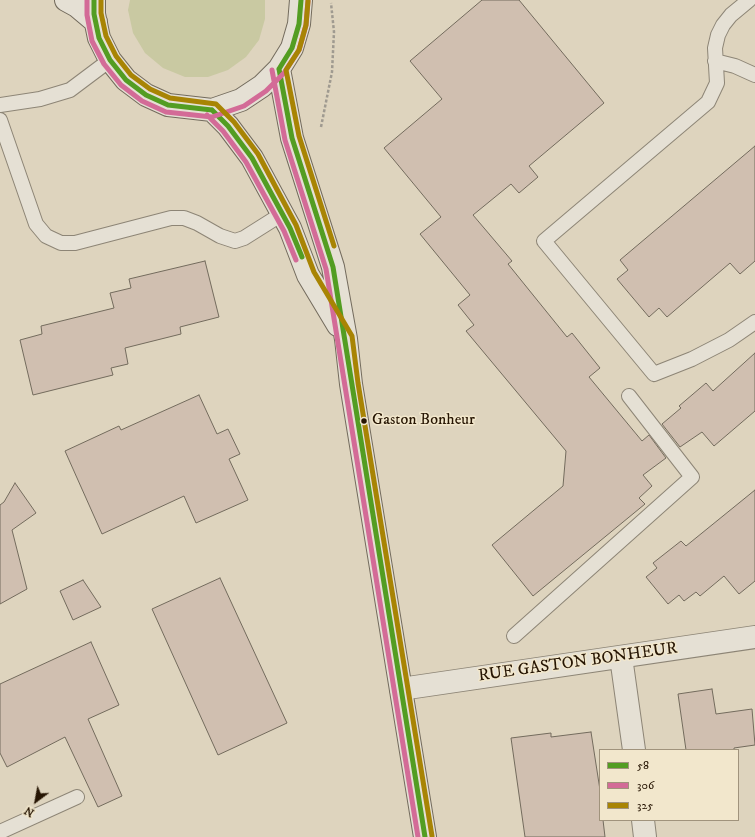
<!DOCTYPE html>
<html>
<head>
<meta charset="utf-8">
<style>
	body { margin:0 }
	#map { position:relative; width:755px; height:837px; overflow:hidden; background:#ded4be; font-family:"IM FELL DW Pica",serif }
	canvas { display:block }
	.legend { position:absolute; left:599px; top:749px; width:140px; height:72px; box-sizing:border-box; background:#f2e7cc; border:1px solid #a0937c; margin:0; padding:5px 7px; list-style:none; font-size:12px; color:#261503 }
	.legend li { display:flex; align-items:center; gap:8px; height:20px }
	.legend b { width:20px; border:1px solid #a0937c }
	.north { position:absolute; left:16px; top:781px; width:40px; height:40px; -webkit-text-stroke:3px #f2e7cc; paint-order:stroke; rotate:212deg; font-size:11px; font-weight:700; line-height:16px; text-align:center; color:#261503 }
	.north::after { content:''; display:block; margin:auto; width:14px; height:18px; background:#261503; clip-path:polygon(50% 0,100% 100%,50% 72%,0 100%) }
</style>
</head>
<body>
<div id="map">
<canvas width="755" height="837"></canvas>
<ul class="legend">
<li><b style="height:5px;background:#539d22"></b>58</li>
<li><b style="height:5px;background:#d36b97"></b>306</li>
<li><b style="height:5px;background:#a88404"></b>325</li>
</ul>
<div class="north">N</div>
</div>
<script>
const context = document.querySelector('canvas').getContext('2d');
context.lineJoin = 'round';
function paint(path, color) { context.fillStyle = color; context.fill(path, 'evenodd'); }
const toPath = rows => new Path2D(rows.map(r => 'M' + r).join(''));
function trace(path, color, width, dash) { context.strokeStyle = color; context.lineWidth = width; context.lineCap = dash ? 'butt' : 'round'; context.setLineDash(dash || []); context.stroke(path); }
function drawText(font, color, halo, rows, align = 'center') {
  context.font = font + ' "IM FELL DW Pica",serif'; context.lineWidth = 3; context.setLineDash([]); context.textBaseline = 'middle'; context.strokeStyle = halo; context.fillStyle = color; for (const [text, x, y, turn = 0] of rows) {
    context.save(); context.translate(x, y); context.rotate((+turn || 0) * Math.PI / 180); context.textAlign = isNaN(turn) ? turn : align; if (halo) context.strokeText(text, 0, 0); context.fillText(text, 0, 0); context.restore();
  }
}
paint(toPath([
	[130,0,265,0,265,19,259,40,246,57,228,70,208,77,185,77,163,68,145,53,133,33,128,10]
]), '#c9c9a2');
const building = toPath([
	[482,0,519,0,604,103,529,166,538,177,519,193,511,184,473,215,512,261,508,264,567,337,572,333,600,368,589,377,642,441,649,435,666,458,643,475,652,486,639,498,645,504,533,596,492,545,563,486,566,451,466,331,474,325,458,305,470,295,420,234,441,217,384,148,442,99,410,61,482,0],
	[755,146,755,261,740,274,730,263,667,317,659,308,649,317,617,279,628,270,620,260,755,146],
	[205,261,219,317,180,327,181,334,125,348,128,364,111,368,113,375,33,395,20,340,42,334,41,326,114,308,110,293,131,288,129,279,205,261],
	[755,353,755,411,714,446,702,432,680,447,662,424,681,408,679,406,706,383,713,391,755,353],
	[199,395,217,434,228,429,240,454,229,459,248,500,196,523,184,496,102,534,65,451,119,426,121,430,199,395],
	[15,483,36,513,12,530,27,589,0,604,0,505,4,502,15,483],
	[755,490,755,581,739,594,724,576,700,596,696,592,684,601,679,595,668,604,646,577,657,568,653,563,681,541,686,546,755,490],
	[220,578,287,723,218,755,152,609,220,578],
	[83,580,101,607,73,620,60,591,83,580],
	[91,642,119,705,88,719,122,796,98,807,65,737,7,767,0,753,0,684,91,642],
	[712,689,716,714,752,709,755,745,734,748,734,750,686,750,678,694,712,689],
	[591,732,600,790,600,820,603,820,605,837,525,837,511,738,551,733,551,737,591,732]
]);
paint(building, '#d0bfb0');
trace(building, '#736b5d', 1);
const lane = toPath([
	[749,0,731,15,723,25,718,35,715,48,717,83,708,102,544,241,654,374,692,359,729,340,755,322],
	[715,61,735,66,755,75],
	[0,105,40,99,70,90,110,60],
	[0,120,36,224,46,236,61,243,75,243,171,218,184,218,197,223,220,236,235,241,244,238,282,214],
	[514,636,692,477,629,396],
	[0,832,77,797]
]);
const street = toPath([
	[621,657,634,750],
	[401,689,755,637],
	[643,820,645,837]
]);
const secondary = toPath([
	[66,0,77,6,96,22],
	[94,0,94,14,99,38,110,60,126,80,146,95,168,105,212,110,241,100,262,86,279,69,292,48,299,24,301,0],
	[279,69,292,138,333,267,346,339,351,384,425,837],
	[212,110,228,126,252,158,290,228,308,275,338,325]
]);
trace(lane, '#8d8576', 16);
trace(street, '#8d8576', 24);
trace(secondary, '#736b5d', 24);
trace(toPath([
	[321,127,332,72,334,32,331,3]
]), '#9f9a90', 2.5, [3, 2]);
trace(lane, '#e5e0d4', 14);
trace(street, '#e5e0d4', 22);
trace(secondary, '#e5e0d4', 22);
trace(toPath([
	[94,0,94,14,99,38,110,60,126,80,146,95,168,105,212,110],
	[279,69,292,138,333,267,425,837],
	[279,69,292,48,299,24,301,0],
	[212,110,228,126,252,158,290,228,302,257]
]), '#539d22', 5);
trace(toPath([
	[87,0,87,15,92,41,104,64,121,85,142,101,166,112,212,117,244,106,266,91,284,73,299,50,306,25,308,1],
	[272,70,285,140,326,269,418,837],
	[207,115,223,131,246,162,284,231,296,260]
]), '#d36b97', 5);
trace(toPath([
	[101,0,101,13,106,36,116,56,131,75,150,89,170,98,216,104,234,122,258,154,296,225,314,272,352,336,358,383,432,836],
	[308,1,306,25,299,50,286,70,299,136,334,246]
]), '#a88404', 5);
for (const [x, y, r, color] of [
	[364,421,3.5,"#261503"]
]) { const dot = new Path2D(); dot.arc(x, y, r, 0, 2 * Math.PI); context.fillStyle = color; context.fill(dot); trace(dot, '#f2e7cc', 1.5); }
drawText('16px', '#261503', '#f2e7cc', [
	["Gaston Bonheur",372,421]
], 'left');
drawText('17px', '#261503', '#f2e7cc', [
	["RUE GASTON BONHEUR",578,663,-8]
]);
</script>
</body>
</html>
